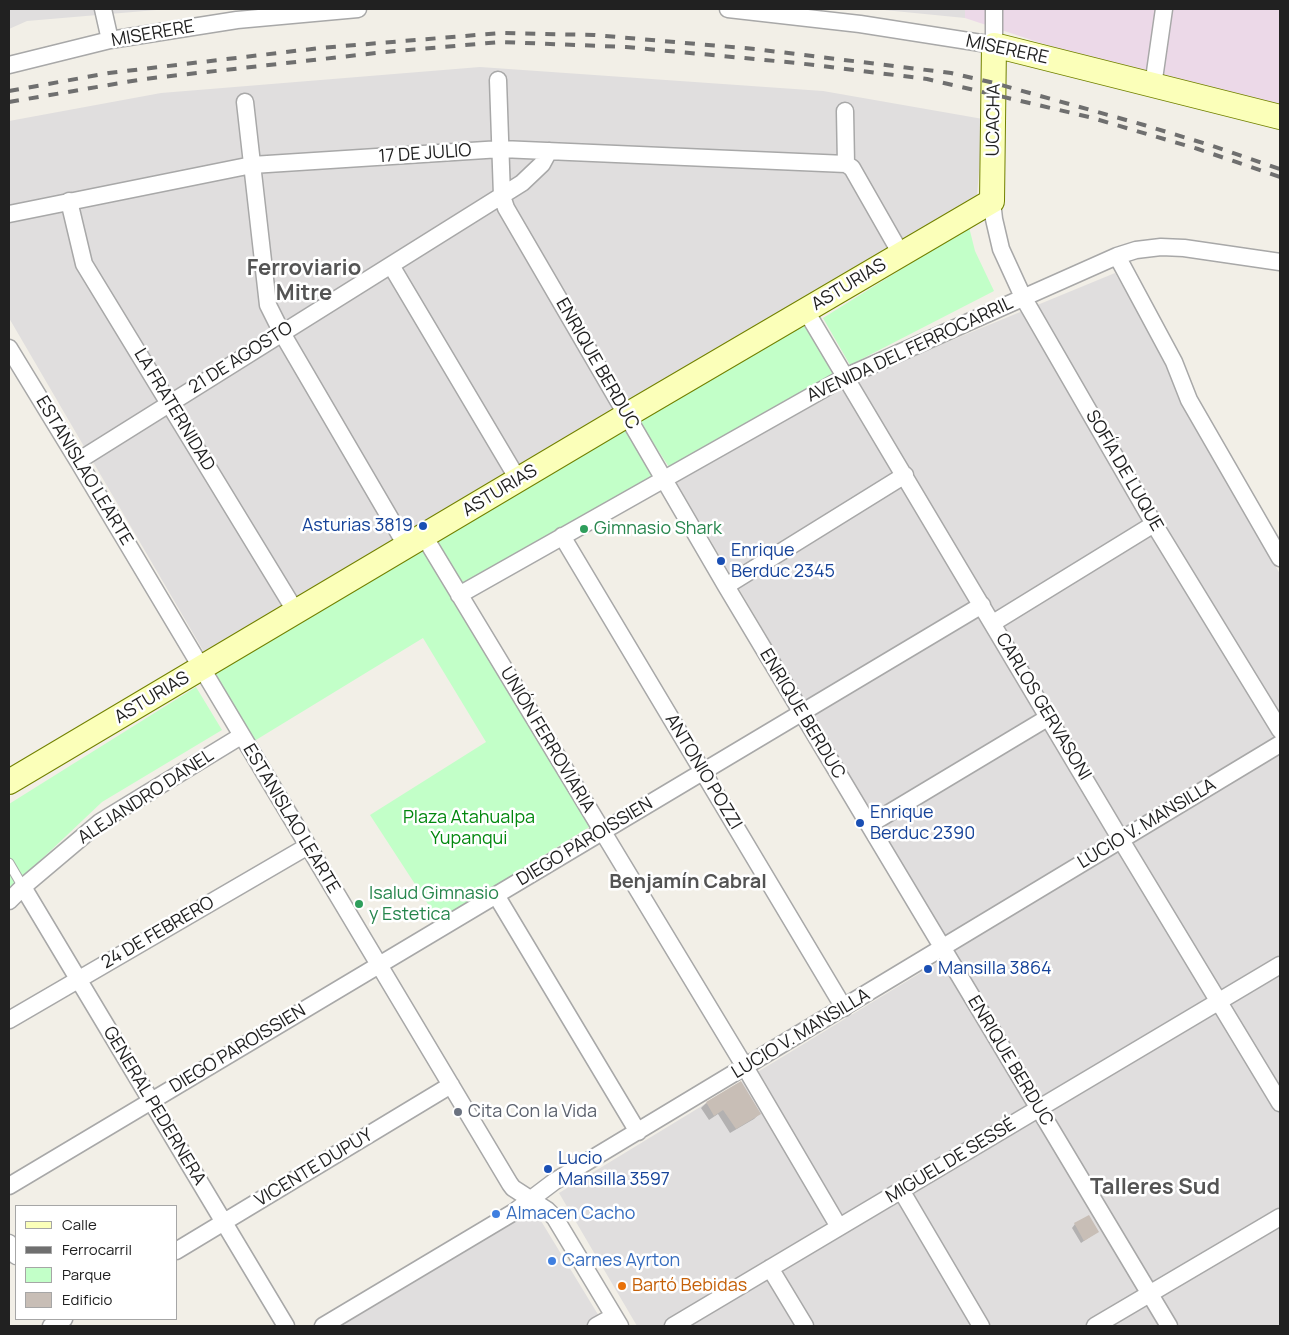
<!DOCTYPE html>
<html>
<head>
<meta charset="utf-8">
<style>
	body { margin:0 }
	#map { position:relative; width:1289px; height:1335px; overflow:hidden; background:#f2efe7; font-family:Manrope,sans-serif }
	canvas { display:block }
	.frame { position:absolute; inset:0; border:10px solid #212121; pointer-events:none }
	.legend { position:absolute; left:15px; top:1205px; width:162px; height:115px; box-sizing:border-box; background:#fff; border:1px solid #a6a6a6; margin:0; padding:6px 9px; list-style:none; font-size:15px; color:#212121 }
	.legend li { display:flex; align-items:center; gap:10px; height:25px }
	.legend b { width:25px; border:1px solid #a6a6a6 }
</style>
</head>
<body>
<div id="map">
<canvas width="1289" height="1335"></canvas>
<div class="frame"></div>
<ul class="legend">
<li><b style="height:6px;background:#fbffb9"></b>Calle</li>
<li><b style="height:6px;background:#6f6f6f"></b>Ferrocarril</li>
<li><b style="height:14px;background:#c2ffc8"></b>Parque</li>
<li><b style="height:14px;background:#c8beb6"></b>Edificio</li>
</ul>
</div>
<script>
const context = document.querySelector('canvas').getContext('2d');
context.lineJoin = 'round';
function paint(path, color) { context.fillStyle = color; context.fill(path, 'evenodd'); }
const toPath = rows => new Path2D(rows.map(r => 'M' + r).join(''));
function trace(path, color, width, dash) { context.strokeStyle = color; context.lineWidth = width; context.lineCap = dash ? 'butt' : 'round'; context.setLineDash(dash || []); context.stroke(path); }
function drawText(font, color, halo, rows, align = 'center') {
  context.font = font + ' Manrope,sans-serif'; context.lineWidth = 5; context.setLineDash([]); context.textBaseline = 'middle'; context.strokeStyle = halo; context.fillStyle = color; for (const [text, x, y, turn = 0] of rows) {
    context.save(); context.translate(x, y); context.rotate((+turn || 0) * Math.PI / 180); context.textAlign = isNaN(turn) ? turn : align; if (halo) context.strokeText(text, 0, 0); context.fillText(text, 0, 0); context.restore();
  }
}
paint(toPath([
	[9,9,168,9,27,21,9,29],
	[874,9,965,9,965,18],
	[480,67,823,91,983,119,977,196,204,652,9,318,9,121,161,93],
	[1115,273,1189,400,1247,515,1280,574,1280,1326,637,1326,559,1193,953,953,675,480,877,371],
	[526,1212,538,1216,605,1326,333,1326]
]), '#e0dede');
paint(toPath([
	[965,9,1280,9,1280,122,965,18]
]), '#ecd9e8');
paint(toPath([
	[969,227,975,251,994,291,850,365,823,318],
	[804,318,839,376,671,470,636,417],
	[623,424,657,479,460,590,430,538],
	[423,540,594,824,439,921,370,815,486,742,423,638,251,743,206,669],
	[196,687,222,730,102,802,9,890,9,804]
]), '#c2ffc8');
paint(toPath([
	[706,1103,759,1114,754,1119,730,1133,718,1114,709,1120,701,1108],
	[1075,1224,1097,1232,1081,1243,1072,1228]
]), '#0003');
paint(toPath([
	[741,1081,761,1114,736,1129,723,1110,714,1116,706,1102],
	[1089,1215,1099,1232,1084,1241,1074,1223]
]), '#c8beb6');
const lane = toPath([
	[9,863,23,887]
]);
const street = toPath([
	[103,9,110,40],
	[728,9,860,24,994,45,994,9],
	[9,65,110,40,237,20,358,9],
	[498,80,502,196,506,208,726,586,1169,1326],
	[1153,86,1164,9],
	[245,102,268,305,282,333,407,547],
	[845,111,846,164,852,168,901,254],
	[69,201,84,264,296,612],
	[992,201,994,219,1001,249,1023,297,1154,524,1280,730],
	[9,214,252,165,501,149,846,164],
	[1117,256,1174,362,1189,400,1280,558],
	[392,267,519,481],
	[806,311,1121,840,1280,1103],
	[9,348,78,461,510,1184,513,1188,547,1210,555,1218,620,1326],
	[78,461,522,183,542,164,549,151],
	[424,536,745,1067,839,1227],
	[562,536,844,1008],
	[726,586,905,475],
	[459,595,845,377,1117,256,1136,250,1161,247,1184,248,1280,262],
	[993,623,1154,524],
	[869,825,1049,717],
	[23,887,286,1326],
	[496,895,638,1132],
	[9,901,23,887,100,822,241,736],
	[9,1020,308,846],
	[9,1186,982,605],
	[901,1190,981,1326],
	[9,1243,16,1256],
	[176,1251,451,1085],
	[770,1268,805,1326],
	[51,1326,64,1319],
	[323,1326,514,1212,555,1181,1280,744],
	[596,1326,614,1316],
	[673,1326,1280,965],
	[1095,1326,1280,1217]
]);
const secondary = toPath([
	[9,782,627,415,992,201,994,45,1280,117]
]);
trace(lane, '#a8a8a8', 11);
trace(street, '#a8a8a8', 19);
trace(secondary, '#728100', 26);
trace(lane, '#fff', 9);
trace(street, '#fff', 16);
trace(secondary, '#fbffb9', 24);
trace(toPath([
	[9,91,109,73,320,48,500,33,594,35,755,49,951,73,994,83,1144,125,1213,146,1280,169],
	[9,102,144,79,385,52,501,42,626,47,797,63,927,79,1089,117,1198,149,1280,177]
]), '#6f6f6f', 4, [10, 10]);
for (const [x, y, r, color] of [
	[423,526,5,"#1a4fb4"],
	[584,529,5,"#2e9e5b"],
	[721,561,5,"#1a4fb4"],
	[860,823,5,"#1a4fb4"],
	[359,904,5,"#2e9e5b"],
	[928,969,5,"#1a4fb4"],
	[458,1112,5,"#6b7280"],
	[548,1169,5,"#1a4fb4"],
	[496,1214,5,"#3f7fe0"],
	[552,1261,5,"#3f7fe0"],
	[622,1286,5,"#e8710a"]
]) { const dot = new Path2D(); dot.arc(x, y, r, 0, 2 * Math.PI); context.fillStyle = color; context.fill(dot); trace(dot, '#fff', 2); }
drawText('18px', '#212121', '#fff', [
	["MISERERE",153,34,-10],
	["MISERERE",1007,50,12],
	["UCACHA",994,120,-89],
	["17 DE JULIO",425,154,-4],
	["ASTURIAS",849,285,-31],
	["AVENIDA DEL FERROCARRIL",910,350,-25],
	["21 DE AGOSTO",241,358,-32],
	["ENRIQUE BERDUC",597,364,60],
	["LA FRATERNIDAD",174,410,59],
	["ESTANISLAO LEARTE",84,471,59],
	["SOFÍA DE LUQUE",1124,471,60],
	["ASTURIAS",500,491,-31],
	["ASTURIAS",152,698,-31],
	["CARLOS GERVASONI",1043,707,59],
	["ENRIQUE BERDUC",802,714,59],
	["UNIÓN FERROVIARIA",547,740,59],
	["ANTONIO POZZI",703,772,59],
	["ALEJANDRO DANEL",146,797,-33],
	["ESTANISLAO LEARTE",291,819,59],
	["LUCIO V. MANSILLA",1147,824,-31],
	["DIEGO PAROISSIEN",585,842,-31],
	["24 DE FEBRERO",158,933,-30],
	["LUCIO V. MANSILLA",801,1034,-31],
	["DIEGO PAROISSIEN",238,1049,-31],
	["ENRIQUE BERDUC",1010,1061,59],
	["GENERAL PEDERNERA",154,1106,59],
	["MIGUEL DE SESSÉ",951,1161,-31],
	["VICENTE DUPUY",314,1168,-31]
]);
drawText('18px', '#164399', '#fff', [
	["Asturias 3819",413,526,"right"],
	["Enrique",731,551],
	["Berduc 2345",731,572],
	["Enrique",870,813],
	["Berduc 2390",870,834],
	["Mansilla 3864",938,969],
	["Lucio",558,1159],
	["Mansilla 3597",558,1180]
], 'left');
drawText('18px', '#27864d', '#fff', [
	["Gimnasio Shark",594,529],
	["Isalud Gimnasio",369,894],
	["y Estetica",369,915]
], 'left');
drawText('18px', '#02880e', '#fff', [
	["Plaza Atahualpa",469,818],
	["Yupanqui",469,839]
]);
drawText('18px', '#5b616d', '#fff', [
	["Cita Con la Vida",468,1112]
], 'left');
drawText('18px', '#366cbe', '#fff', [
	["Almacen Cacho",506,1214],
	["Carnes Ayrton",562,1261]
], 'left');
drawText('18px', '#c56008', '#fff', [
	["Bartó Bebidas",632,1286]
], 'left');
drawText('bold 20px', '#545454', '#fff', [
	["Benjamín Cabral",688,882]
]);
drawText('bold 22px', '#545454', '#fff', [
	["Ferroviario",304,269],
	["Mitre",304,294],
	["Talleres Sud",1155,1188]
]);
</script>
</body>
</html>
